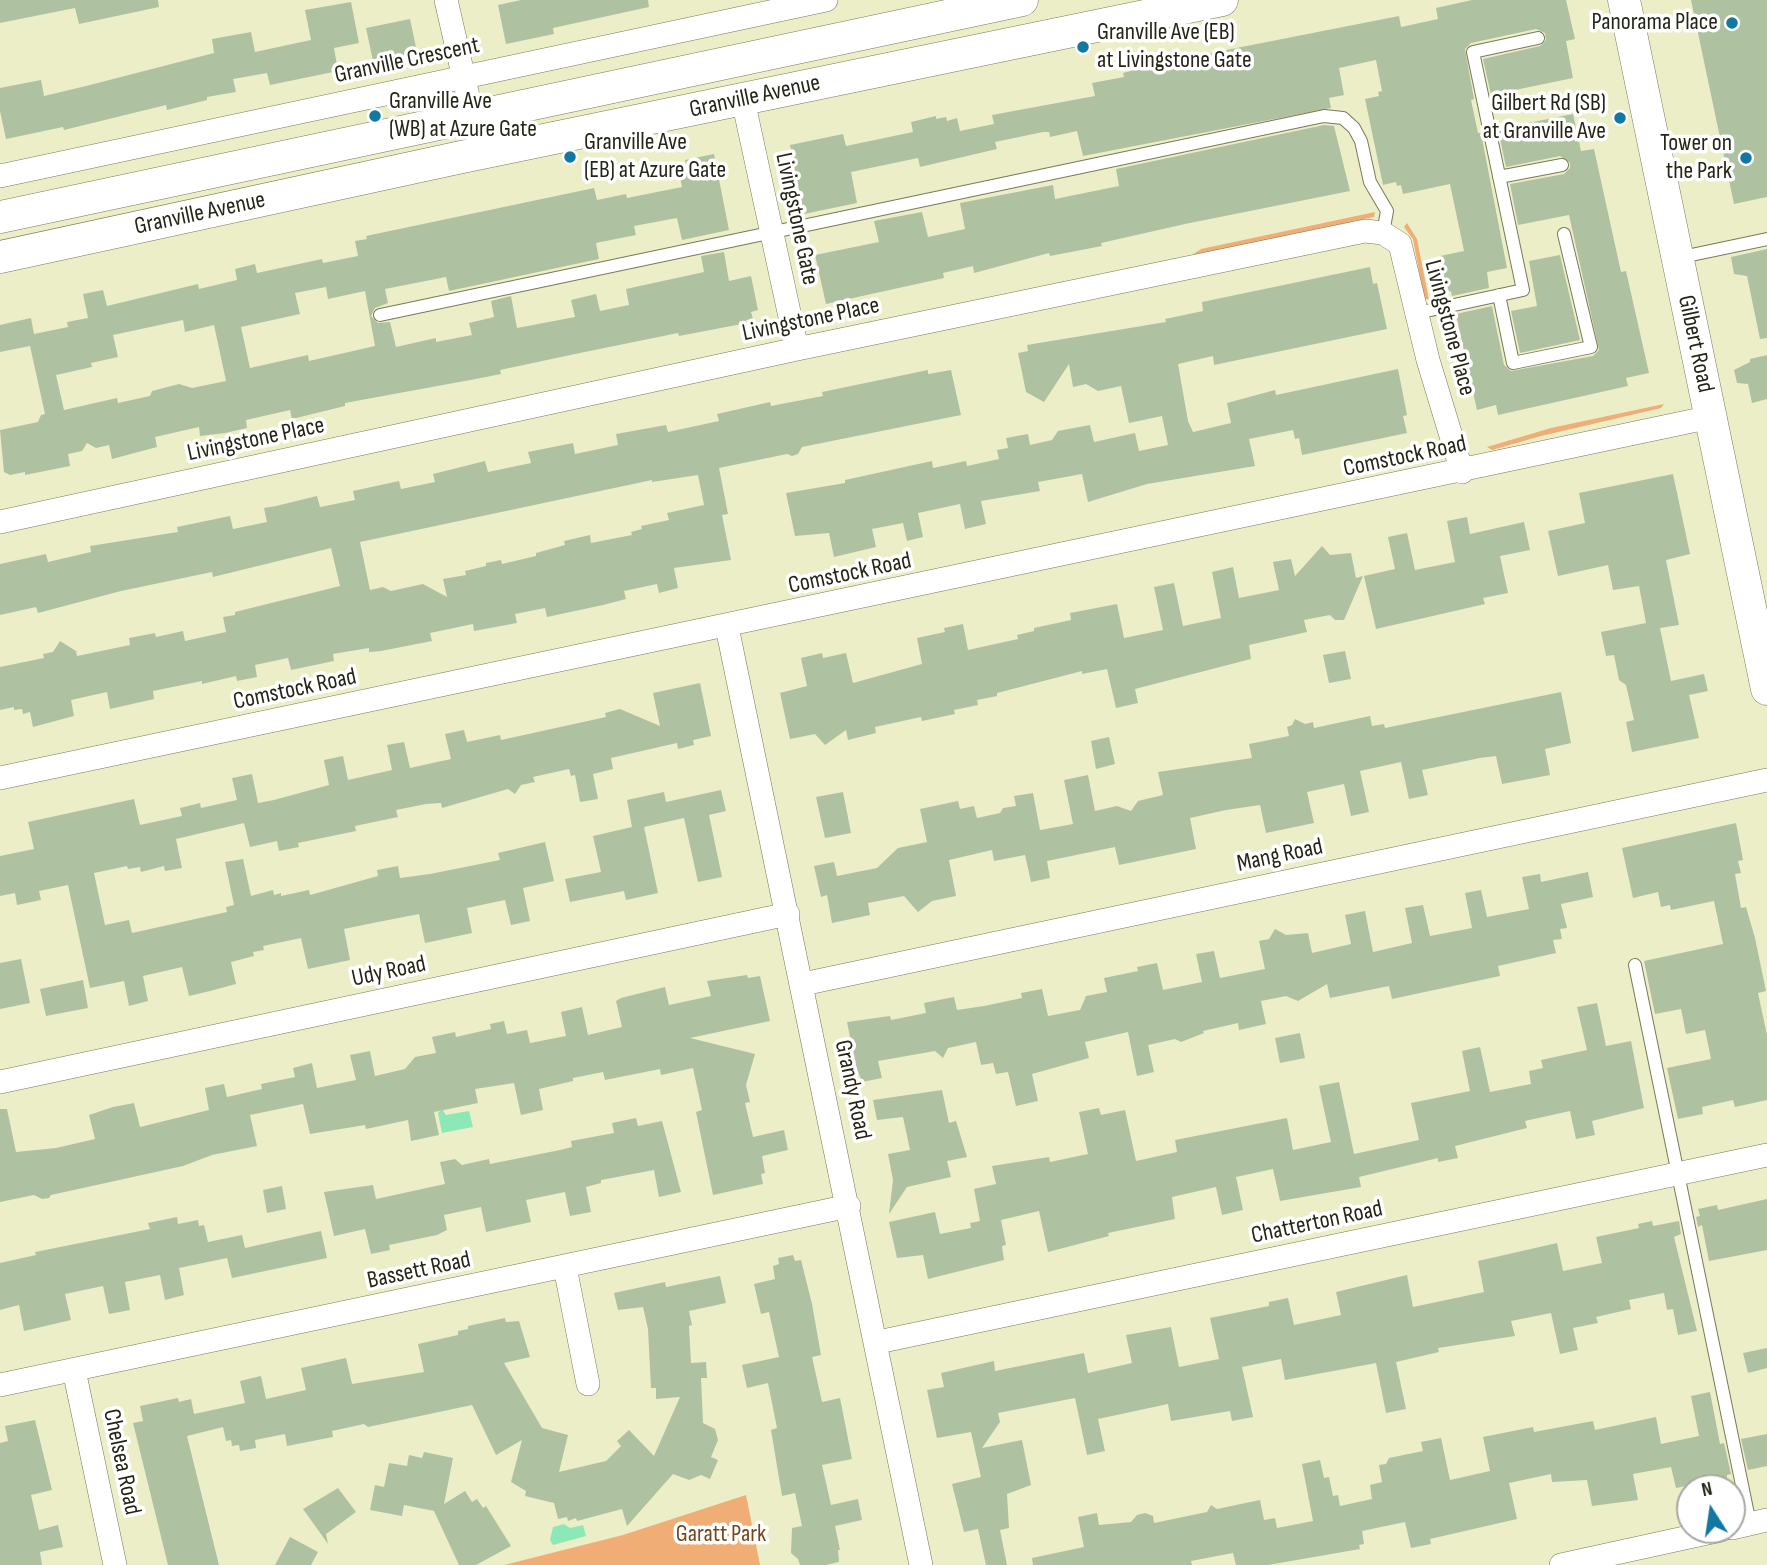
<!DOCTYPE html>
<html>
<head>
<meta charset="utf-8">
<style>
	body { margin:0 }
	#map { position:relative; width:1767px; height:1565px; overflow:hidden; background:#eceec8; font-family:"Sofia Sans Condensed",sans-serif }
	canvas { display:block }
	.north { position:absolute; left:1676px; top:1474px; width:70px; height:70px; box-sizing:border-box; background:#fff; border:2px solid #a8a8a2; border-radius:50%; rotate:348deg; font-size:19px; font-weight:700; line-height:28px; text-align:center; color:#252517 }
	.north::after { content:''; display:block; margin:auto; width:24px; height:32px; background:#1177a3; clip-path:polygon(50% 0,100% 100%,50% 72%,0 100%) }
</style>
</head>
<body>
<div id="map">
<canvas width="1767" height="1565"></canvas>
<div class="north">N</div>
</div>
<script>
const context = document.querySelector('canvas').getContext('2d');
context.lineJoin = 'round';
function paint(path, color) { context.fillStyle = color; context.fill(path, 'evenodd'); }
const toPath = rows => new Path2D(rows.map(r => 'M' + r).join(''));
function trace(path, color, width, dash) { context.strokeStyle = color; context.lineWidth = width; context.lineCap = dash ? 'butt' : 'round'; context.setLineDash(dash || []); context.stroke(path); }
function drawText(font, color, halo, rows, align = 'center') {
  context.font = font + ' "Sofia Sans Condensed",sans-serif'; context.lineWidth = 7; context.setLineDash([]); context.textBaseline = 'middle'; context.strokeStyle = halo; context.fillStyle = color; for (const [text, x, y, turn = 0] of rows) {
    context.save(); context.translate(x, y); context.rotate((+turn || 0) * Math.PI / 180); context.textAlign = isNaN(turn) ? turn : align; if (halo) context.strokeText(text, 0, 0); context.fillText(text, 0, 0); context.restore();
  }
}
paint(toPath([
	[1375,212,1374,217,1189,257,1201,249],
	[1407,223,1417,239,1429,300,1424,298,1413,239,1404,227],
	[1664,404,1661,408,1541,436,1492,450,1487,447,1551,428],
	[746,1495,760,1565,504,1565,623,1535]
]), '#f0ad76');
paint(toPath([
	[442,1109,446,1115,469,1111,473,1127,442,1133,438,1113],
	[564,1524,570,1528,583,1525,586,1536,553,1545,550,1540,553,1527]
]), '#8de8b7');
paint(toPath([
	[0,0,158,0,159,7,79,24,75,8,0,23],
	[521,0,648,0,649,7,553,28,554,34,506,44,498,5],
	[1472,0,1566,0,1575,39,1566,41,1573,78,1491,95,1483,59,1540,46,1546,40,1545,33,1536,29,1471,43,1465,49,1474,99,1471,100,1478,133,1481,133,1507,268,1487,272,1489,288,1452,296,1451,291,1447,292,1440,256,1464,251,1450,184,1403,194,1401,185,1397,186,1396,182,1383,185,1365,99,1379,96,1378,92,1382,91,1376,60,1339,68,1344,95,1329,98,1331,108,1083,156,1077,131,1050,137,1049,132,1043,132,995,142,997,149,920,167,918,158,851,172,857,203,804,214,790,145,843,134,846,146,913,132,911,122,936,116,936,119,946,117,947,121,957,118,960,131,994,124,992,115,1095,96,1092,83,1124,77,1123,73,1155,64,1399,16,1401,27,1438,19,1436,8],
	[1691,0,1767,0,1767,197,1734,204],
	[351,2,359,43,334,48,338,71,270,85,267,73,233,79,236,92,207,97,207,100,167,110,166,105,64,130,63,127,6,139,0,111,0,88,41,80,44,96,86,86,214,53,212,39,251,32,255,52,311,40,305,10],
	[410,19,417,52,373,61,366,28],
	[1573,114,1581,151,1594,149,1621,272,1626,271,1649,373,1626,378,1628,386,1498,415,1496,405,1477,410,1456,314,1492,306,1504,365,1511,371,1593,356,1599,350,1569,215,1518,225,1510,184,1564,174,1570,168,1570,163,1560,156,1506,167,1498,129],
	[1324,125,1334,126,1350,191,1185,224,1101,243,1102,246,1050,256,1049,253,974,273,973,266,943,273,944,278,826,304,815,255,879,242,874,221,922,212,928,237,965,229,960,203,1053,185,1055,199,1119,186,1116,169],
	[714,154,729,230,682,240,677,218,634,226,636,235,596,243,599,259,449,291,446,277,385,289,388,303,375,308,371,316,378,323,390,322,396,347,436,338,436,342,472,335,469,323,494,317,491,301,511,296,517,328,575,317,571,300,596,294,600,311,629,305,626,289,704,272,701,256,724,252,729,281,751,276,758,310,751,312,753,319,746,320,747,323,679,336,678,333,575,354,500,370,501,374,481,378,345,403,345,406,292,419,290,410,246,420,247,428,225,433,200,436,199,427,155,437,157,447,112,459,109,445,96,448,87,443,82,451,68,454,70,466,25,475,25,472,10,475,4,472,0,430,38,422,41,415,45,414,30,346,0,352,0,325,31,318,34,334,68,327,67,322,88,318,83,294,103,290,107,306,198,284,199,289,237,280,235,269,255,264,257,273,322,259,323,263,358,256,355,241,367,239,366,236,594,188,597,200,626,194,627,198,682,187,678,168,687,167,685,160],
	[326,287,328,299,365,291,375,346,309,361,308,355,250,368,241,327,300,314,295,293],
	[183,320,185,332,214,325,226,381,192,388,179,384,152,391,150,396,118,403,117,398,64,410,56,375,92,367,91,363,118,357,113,335],
	[1767,249,1767,338,1760,339,1747,276,1734,274,1731,257],
	[1560,255,1580,340,1520,353,1511,311,1537,306,1529,261],
	[1370,267,1373,284,1377,283,1387,329,1214,365,1213,356,1178,364,1188,421,1193,432,1231,423,1227,403,1275,390,1276,395,1398,369,1407,415,1403,416,1407,433,1302,455,1299,438,1295,439,1293,430,1249,439,1255,466,1147,484,1088,502,1082,474,1038,482,1040,491,981,501,986,524,965,529,960,504,918,513,923,537,907,541,903,523,872,529,876,547,834,557,829,533,795,536,786,493,845,483,845,480,932,461,933,468,966,461,967,466,999,459,997,450,1008,448,1006,438,1028,434,1030,445,1052,440,1058,431,1090,425,1094,442,1135,433,1139,451,1168,445,1162,416,1129,423,1121,386,1098,391,1086,384,1073,387,1069,364,1044,402,1026,392,1018,353,1028,351,1027,345,1166,322,1165,319,1203,311,1202,302],
	[1767,355,1767,399,1752,403,1748,384,1737,383,1734,370,1750,362,1750,359],
	[928,370,928,374,951,370,961,415,802,447,798,454,792,456,787,454,719,468,728,514,722,515,731,560,674,568,678,588,659,593,657,584,624,591,626,599,603,605,547,617,545,608,515,614,517,623,474,631,473,624,430,633,432,641,381,651,369,652,369,648,333,654,334,661,291,670,288,658,255,665,257,677,237,681,236,676,202,684,202,681,153,691,154,699,110,709,107,692,71,700,74,716,33,727,30,712,23,714,22,709,14,710,14,707,0,710,0,667,44,658,43,654,53,652,60,641,76,651,77,656,130,645,129,638,155,633,156,637,183,631,185,641,226,632,223,617,235,615,235,612,340,586,331,548,213,577,212,572,121,591,38,613,36,607,0,615,0,564,46,554,48,562,91,552,90,546,178,532,177,527,230,516,233,529,267,522,264,508,276,506,317,496,320,507,355,500,353,491,399,481,401,489,435,482,433,474,485,461,488,472,531,463,528,452,573,443,575,454,599,449,618,445,616,434,666,425,668,432,719,421,717,414,770,402,771,406,823,396,822,392],
	[698,475,704,505,667,513,669,520,641,526,642,529,631,532,632,535,591,543,590,535,564,541,565,545,536,553,536,556,502,564,501,560,486,563,486,566,465,571,466,575,443,579,447,597,423,584,391,591,383,587,370,590,360,542,652,480,652,482],
	[1673,474,1690,554,1666,560,1679,625,1660,628,1671,681,1704,674,1708,691,1689,695,1699,738,1632,752,1626,722,1634,720,1626,685,1619,680,1614,655,1606,656,1601,632,1646,623,1639,586,1613,590,1608,565,1558,576,1548,531,1585,523,1579,493],
	[1467,517,1470,534,1524,522,1530,550,1500,556,1508,593,1483,598,1485,604,1376,629,1364,576,1395,569,1388,537,1407,533,1415,570,1455,562,1447,521],
	[1322,546,1330,555,1351,553,1356,578,1363,576,1344,620,1335,620,1330,615,1304,620,1307,632,1249,645,1251,659,1135,689,1138,703,1116,708,1107,669,1082,674,1082,671,997,693,997,696,977,700,978,705,954,710,955,714,922,721,921,717,875,727,876,733,848,740,846,730,825,745,815,734,790,739,780,693,807,686,801,658,822,653,823,658,846,653,853,683,922,664,917,638,945,632,944,628,963,624,968,650,1018,639,1017,635,1034,631,1034,628,1071,620,1070,613,1117,604,1124,638,1163,630,1154,587,1174,583,1183,626,1221,618,1212,572,1233,567,1239,598,1279,590,1273,562,1291,559,1295,576],
	[1345,651,1351,679,1329,683,1323,655],
	[700,683,711,736,693,740,694,745,678,749,677,743,611,758,613,769,593,774,598,799,580,802,575,775,571,776,569,769,533,777,535,782,521,785,515,794,508,789,442,808,441,803,426,804,396,810,398,817,355,826,356,831,298,843,299,847,279,851,277,841,250,847,244,823,176,839,182,868,165,871,164,866,141,872,140,867,128,869,127,866,94,873,105,925,129,920,132,933,227,912,226,907,234,905,225,862,243,859,251,896,273,890,274,895,281,893,281,896,309,890,310,895,378,876,377,870,398,866,400,878,430,874,500,860,498,853,545,842,554,881,523,888,530,921,511,925,505,900,467,908,472,933,425,943,419,914,373,923,344,929,350,960,308,969,301,938,263,946,264,950,253,952,254,956,231,962,236,984,210,991,189,996,182,967,143,976,148,1001,129,1006,124,981,90,988,68,885,39,891,41,900,17,905,15,893,0,896,0,856,34,849,28,822,134,799,140,825,182,816,180,808,200,803,201,808,237,800,232,778,252,774,258,803,274,800,329,785,324,760,343,756,348,780,392,770,387,745,404,742,410,768,451,759,445,734,464,730,467,742,500,735,501,740,606,717,605,713,620,709,660,726,653,693],
	[1561,692,1571,743,1545,749,1550,775,1502,784,1496,756,1480,758,1422,770,1428,795,1409,799,1401,762,1360,771,1369,812,1351,816,1344,784,1307,792,1314,823,1266,833,1260,805,1226,810,1190,818,1196,849,1119,865,1115,847,1047,861,1050,878,1031,882,1025,855,994,861,992,850,949,860,956,896,932,901,918,912,904,896,868,903,870,915,832,923,827,895,821,897,814,866,834,862,837,876,877,868,898,848,927,842,920,809,958,801,960,809,974,806,977,818,1000,813,1003,808,1016,806,1014,796,1033,793,1040,830,1073,824,1064,780,1088,775,1095,811,1117,806,1131,811,1138,801,1163,795,1158,772,1252,758,1249,744,1289,736,1287,727,1292,725,1295,719,1305,724,1313,722,1314,728,1370,716,1372,726,1384,724,1385,728],
	[1109,737,1115,764,1096,769,1091,741],
	[721,790,726,811,709,815,722,877,698,882,684,818,644,827,658,893,626,900,624,891,570,902,565,879,601,872,593,836,632,827,627,800,664,792,666,802],
	[843,792,851,833,825,838,816,797],
	[1736,823,1743,860,1738,861,1741,873,1735,874,1741,908,1746,907,1755,938,1766,991,1758,993,1767,1035,1767,1100,1735,1107,1733,1100,1702,1107,1703,1114,1678,1119,1667,1068,1711,1059,1705,1030,1686,1034,1681,1009,1655,1014,1644,961,1723,944,1714,901,1671,910,1670,905,1661,907,1658,892,1633,898,1622,848],
	[1588,872,1593,897,1561,904,1567,928,1560,929,1562,939,1553,940,1556,953,1498,966,1500,976,1392,999,1389,986,1330,998,1327,984,1298,1001,1286,996,1261,1001,1266,1024,1239,1030,1238,1023,1203,1031,1204,1033,1181,1042,1175,1039,1148,1045,1154,1072,1137,1076,1128,1032,1085,1042,1089,1058,1032,1074,1038,1101,1016,1106,1008,1072,996,1074,993,1063,981,1065,976,1042,948,1048,943,1058,935,1051,878,1061,882,1078,862,1082,856,1066,847,1022,890,1016,891,1020,926,1013,924,1003,954,997,957,1010,984,1006,1022,998,1021,993,1042,989,1048,1016,1080,1010,1086,996,1107,992,1104,978,1138,971,1137,967,1157,963,1163,990,1202,982,1196,954,1214,951,1220,978,1265,969,1259,941,1269,939,1275,929,1286,935,1308,933,1312,953,1351,944,1345,915,1365,911,1373,952,1412,943,1405,908,1423,905,1430,936,1472,928,1465,893,1481,890,1487,917,1529,909,1522,877,1540,874,1541,882],
	[21,959,30,1003,0,1009,0,963],
	[747,975,748,978,760,976,770,1021,690,1038,755,1054,746,1085,750,1102,745,1103,753,1137,784,1130,788,1150,762,1156,765,1173,761,1174,763,1184,713,1195,696,1112,702,1110,693,1068,661,1075,660,1069,605,1080,603,1072,573,1078,573,1081,539,1089,543,1110,521,1115,514,1083,475,1089,478,1103,434,1112,439,1135,411,1141,408,1120,366,1129,365,1125,310,1134,303,1104,250,1115,257,1146,212,1155,183,1166,51,1195,49,1198,42,1199,34,1195,0,1202,0,1109,7,1109,16,1152,56,1148,95,1139,89,1115,113,1107,134,1103,140,1127,209,1110,205,1088,224,1084,227,1097,262,1089,261,1084,295,1077,293,1068,312,1063,317,1088,356,1080,350,1055,370,1051,375,1076,405,1069,415,1057,436,1053,432,1037,455,1032,456,1037,491,1029,490,1024,504,1021,507,1034,527,1030,530,1043,566,1036,561,1012,582,1007,588,1035,622,1027,616,1001,621,998,665,987,669,1005,711,996,707,981],
	[83,980,88,1008,46,1016,40,989],
	[1597,1003,1606,1046,1631,1041,1644,1108,1592,1121,1595,1135,1576,1139,1570,1111,1525,1121,1527,1128,1455,1146,1458,1158,1438,1162,1438,1158,1359,1177,1361,1187,1280,1201,1273,1169,1236,1177,1243,1210,1222,1215,1216,1187,1172,1197,1175,1219,1108,1233,1109,1236,1048,1252,1039,1211,1001,1220,1006,1245,1002,1246,1004,1260,928,1279,923,1255,897,1258,889,1222,935,1212,940,1234,971,1228,970,1223,980,1221,974,1189,996,1184,992,1166,1049,1157,1050,1162,1088,1154,1079,1112,1099,1108,1101,1115,1125,1110,1136,1161,1177,1152,1175,1140,1287,1118,1293,1150,1331,1142,1319,1086,1339,1082,1354,1154,1419,1140,1411,1103,1470,1091,1462,1051,1480,1047,1490,1092,1531,1084,1529,1071,1543,1068,1541,1060,1587,1050,1577,1007],
	[1300,1033,1305,1058,1280,1063,1275,1038],
	[942,1090,949,1123,956,1121,967,1157,947,1161,951,1177,907,1187,889,1214,893,1180,888,1154,910,1150,903,1117,877,1120,873,1100],
	[636,1118,638,1126,662,1121,681,1192,659,1197,654,1170,601,1180,601,1183,586,1187,591,1212,570,1216,565,1192,526,1200,531,1222,486,1232,481,1207,444,1215,447,1230,437,1235,389,1245,390,1250,371,1254,365,1229,334,1236,324,1192,373,1185,376,1199,445,1184,440,1162,455,1159,462,1165,489,1159,490,1164,560,1150,572,1147,571,1141,614,1133,612,1123],
	[282,1186,286,1209,267,1213,263,1190],
	[1767,1199,1767,1250,1709,1261,1702,1225,1698,1227,1696,1217,1700,1216,1698,1209,1717,1205,1718,1210],
	[177,1217,178,1224,198,1220,199,1226,204,1225,208,1242,242,1235,245,1248,321,1231,327,1258,232,1278,227,1258,179,1268,184,1295,165,1300,160,1275,125,1282,130,1310,109,1314,103,1286,65,1294,71,1320,24,1331,19,1305,0,1310,0,1263,36,1255,35,1252,150,1229,148,1223],
	[1652,1221,1653,1226,1679,1221,1681,1234,1674,1237,1697,1331,1678,1335,1673,1309,1667,1310,1664,1293,1629,1300,1631,1309,1596,1317,1598,1323,1573,1328,1578,1350,1560,1354,1551,1313,1511,1321,1515,1336,1438,1348,1439,1352,1396,1362,1406,1409,1386,1413,1376,1363,1285,1380,1281,1359,1242,1367,1253,1417,1232,1421,1230,1411,1171,1421,1168,1404,1098,1419,1105,1451,1087,1455,1075,1398,998,1413,1000,1422,982,1448,1022,1440,1031,1485,1007,1494,1009,1528,1000,1530,1007,1565,986,1565,978,1529,964,1532,952,1484,981,1477,971,1432,937,1438,927,1390,944,1387,941,1373,994,1361,995,1371,1084,1353,1088,1373,1132,1363,1126,1335,1171,1327,1179,1367,1219,1359,1210,1318,1269,1306,1269,1302,1288,1298,1294,1325,1341,1315,1336,1292,1407,1275,1413,1307,1484,1292,1478,1261,1557,1243,1563,1271,1602,1263,1596,1237,1639,1228,1638,1224],
	[793,1255,795,1261,801,1260,812,1304,821,1355,812,1357,822,1402,840,1398,852,1459,822,1465,831,1505,858,1499,862,1520,835,1526,840,1550,838,1550,839,1562,826,1565,800,1565,798,1559,791,1553,792,1528,802,1526,795,1493,782,1496,771,1430,777,1428,768,1383,747,1388,742,1365,779,1357,769,1312,761,1314,754,1284,775,1279,773,1266,779,1264,778,1258],
	[720,1276,726,1303,689,1311,692,1325,689,1326,691,1363,706,1362,707,1378,701,1378,703,1423,715,1429,718,1440,711,1457,718,1460,710,1479,701,1475,689,1480,673,1474,627,1526,622,1509,577,1521,576,1518,568,1521,567,1517,558,1519,554,1503,525,1496,526,1491,511,1482,522,1440,496,1455,472,1405,368,1427,364,1424,332,1431,333,1437,287,1446,285,1434,255,1440,256,1448,240,1451,239,1445,232,1446,231,1440,226,1441,223,1427,187,1436,219,1565,168,1565,133,1423,143,1421,140,1406,178,1398,179,1402,191,1399,194,1414,245,1403,240,1381,261,1376,266,1399,306,1390,301,1368,346,1358,352,1384,424,1372,418,1344,458,1335,458,1331,468,1329,468,1326,505,1318,506,1322,519,1321,530,1357,504,1363,542,1428,568,1435,559,1472,606,1461,621,1446,617,1441,629,1430,654,1456,680,1397,656,1399,656,1388,651,1388,648,1329,643,1307,618,1310,614,1293,665,1282,666,1287],
	[1767,1348,1767,1368,1748,1373,1743,1353],
	[1710,1392,1720,1444,1724,1443,1731,1474,1727,1475,1727,1478,1676,1488,1671,1467,1633,1474,1638,1500,1592,1506,1587,1480,1552,1482,1551,1474,1509,1483,1517,1519,1430,1539,1431,1544,1411,1548,1405,1522,1362,1531,1364,1544,1359,1545,1360,1549,1268,1565,1236,1565,1233,1553,1191,1561,1192,1565,1033,1565,1032,1558,1084,1547,1078,1517,1097,1513,1099,1525,1131,1522,1137,1515,1145,1513,1153,1516,1154,1523,1207,1512,1211,1505,1217,1509,1260,1500,1264,1520,1275,1518,1277,1528,1313,1521,1302,1464,1320,1460,1324,1478,1329,1477,1333,1496,1338,1495,1340,1506,1372,1499,1370,1485,1382,1482,1379,1465,1386,1464,1389,1458,1423,1451,1421,1442,1441,1438,1450,1480,1490,1471,1483,1437,1533,1427,1534,1432,1593,1421,1595,1430,1656,1417,1661,1444,1699,1436,1691,1396],
	[35,1420,52,1490,31,1495,39,1530,58,1525,63,1547,40,1552,42,1565,0,1565,0,1443,8,1441,5,1426],
	[1767,1434,1767,1466,1748,1470,1741,1439],
	[424,1452,453,1458,444,1504,465,1491,472,1502,477,1499,483,1508,486,1506,511,1546,476,1565,459,1565,434,1511,404,1505,402,1516,370,1510,375,1485,384,1487,389,1463,407,1466,409,1455,422,1458],
	[338,1488,356,1512,326,1534,328,1544,303,1509],
	[290,1537,318,1552,311,1565,275,1565]
]), '#aec2a2');
const lane = toPath([
	[1499,177,1562,165],
	[1677,258,1767,239],
	[1499,295,1513,363,1591,347,1564,234],
	[1417,313,1523,290,1473,52,1538,38],
	[380,315,1324,116,1343,118,1354,128,1361,141,1370,182,1387,211,1383,233],
	[1635,965,1750,1524]
]);
const street = toPath([
	[446,0,481,153],
	[743,100,797,349],
	[0,176,826,0],
	[0,522,797,349,1365,231,1383,233,1400,244,1428,360,1462,472],
	[727,627,921,1565],
	[0,778,1711,417],
	[803,984,1767,780],
	[0,1082,788,914],
	[565,1267,588,1384],
	[878,1342,1767,1155],
	[74,1370,115,1565],
	[0,1385,849,1206],
	[1732,1528,1767,1520],
	[1561,1565,1721,1530]
]);
const secondary = toPath([
	[1624,0,1767,689],
	[0,217,1022,0],
	[0,257,457,158,1222,0]
]);
trace(lane, '#797a58', 14);
trace(street, '#797a58', 24);
trace(secondary, '#797a58', 33);
trace(lane, '#fff', 12);
trace(street, '#fff', 23);
trace(secondary, '#fff', 32);
for (const [x, y, r, color] of [
	[1732,23,7,"#1177a3"],
	[1083,47,7,"#1177a3"],
	[375,116,7,"#1177a3"],
	[1620,118,7,"#1177a3"],
	[570,157,7,"#1177a3"],
	[1746,158,7,"#1177a3"]
]) { const dot = new Path2D(); dot.arc(x, y, r, 0, 2 * Math.PI); context.fillStyle = color; context.fill(dot); trace(dot, '#fff', 2.5); }
drawText('24px', '#252517', '#fff', [
	["Panorama Place",1718,23],
	["Granville Ave (EB)",1097,33,"left"],
	["at Livingstone Gate",1097,61,"left"],
	["Granville Ave",389,102,"left"],
	["(WB) at Azure Gate",389,130,"left"],
	["Gilbert Rd (SB)",1606,104],
	["at Granville Ave",1606,132],
	["Granville Ave",584,143,"left"],
	["(EB) at Azure Gate",584,171,"left"],
	["Tower on",1732,144],
	["the Park",1732,172]
], 'right');
drawText('24px', '#252517', '#fff', [
	["Granville Crescent",407,61,-12],
	["Granville Avenue",755,97,-12],
	["Granville Avenue",200,214,-12],
	["Livingstone Gate",796,219,78],
	["Livingstone Place",811,320,-12],
	["Livingstone Place",1449,328,75],
	["Gilbert Road",1695,344,78],
	["Livingstone Place",256,440,-12],
	["Comstock Road",1405,457,-12],
	["Comstock Road",850,574,-12],
	["Comstock Road",295,690,-12],
	["Mang Road",1280,856,-12],
	["Udy Road",389,972,-12],
	["Grandy Road",852,1090,78],
	["Chatterton Road",1317,1223,-12],
	["Bassett Road",419,1271,-12],
	["Chelsea Road",121,1462,78]
]);
drawText('24px', '#75461b', '#fff', [
	["Garatt Park",721,1535]
]);
</script>
</body>
</html>
